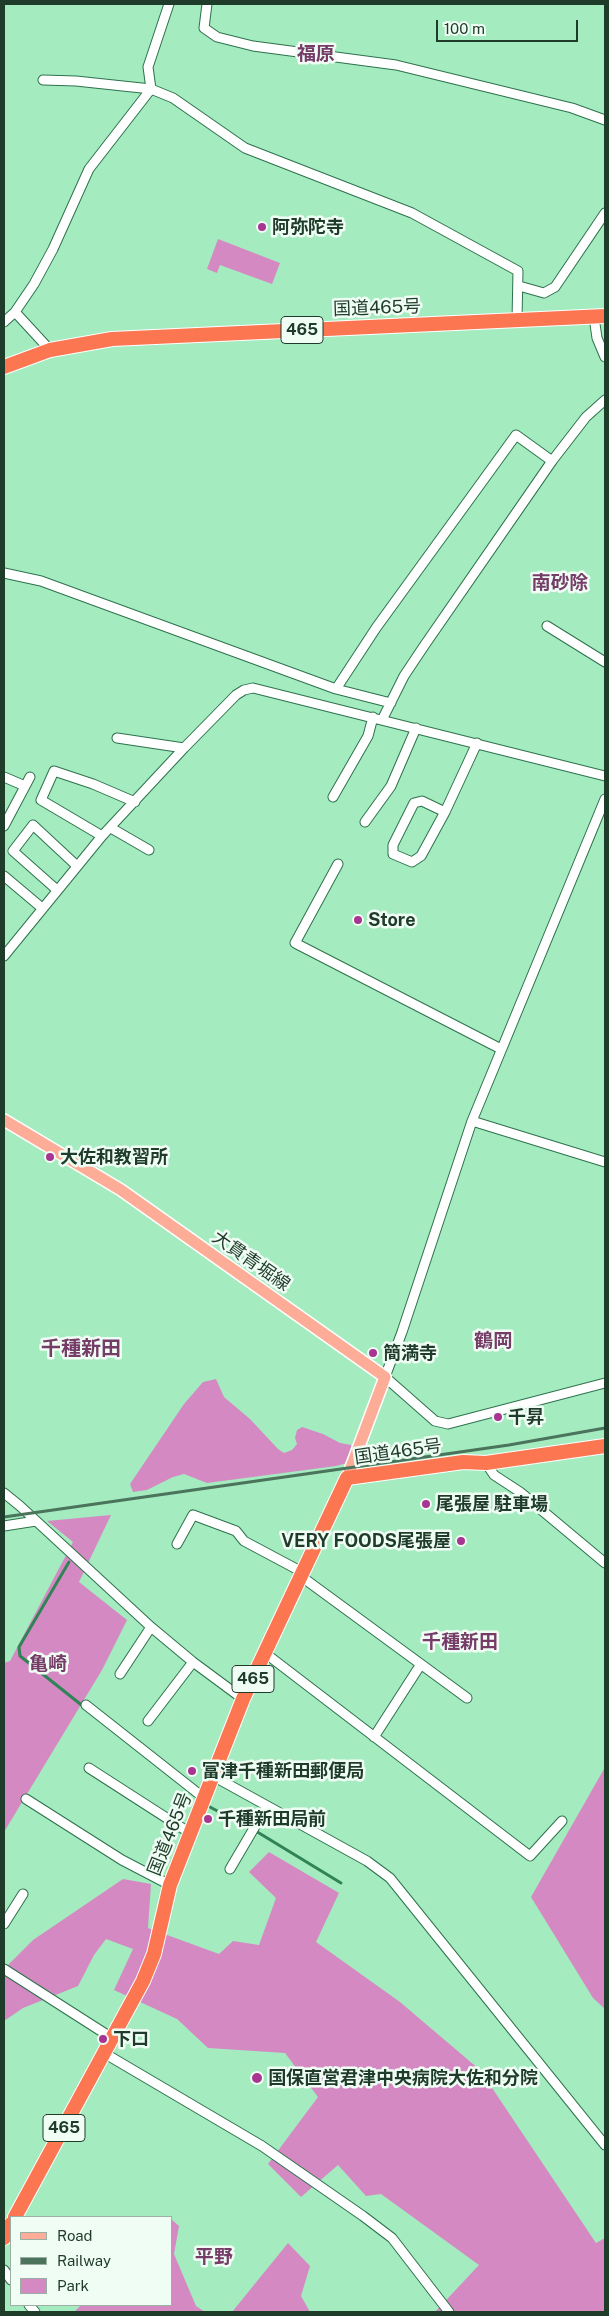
<!DOCTYPE html>
<html>
<head>
<meta charset="utf-8">
<style>
	body { margin:0 }
	#map { position:relative; width:609px; height:2316px; overflow:hidden; background:#a5ebc0; font-family:"Public Sans",sans-serif }
	canvas { display:block }
	.frame { position:absolute; inset:0; border:5px solid #1f3b2a; pointer-events:none }
	.legend { position:absolute; left:10px; top:2216px; width:162px; height:90px; box-sizing:border-box; background:#f0fdf4; border:1px solid #9cafa3; margin:0; padding:6px 9px; list-style:none; font-size:15px; color:#1f3b2a }
	.legend li { display:flex; align-items:center; gap:10px; height:25px }
	.legend b { width:25px; border:1px solid #9cafa3 }
	.scale { position:absolute; left:436px; top:20px; width:142px; height:22px; box-sizing:border-box; border:2px solid #1f3b2a; border-top:0; padding-left:6px; font-size:15px; line-height:18px; white-space:nowrap; color:#1f3b2a; -webkit-text-stroke:4px #f0fdf4; paint-order:stroke }
</style>
</head>
<body>
<div id="map">
<canvas width="609" height="2316"></canvas>
<div class="frame"></div>
<ul class="legend">
<li><b style="height:6px;background:#fdad97"></b>Road</li>
<li><b style="height:6px;background:#4a745b"></b>Railway</li>
<li><b style="height:14px;background:#d589c2"></b>Park</li>
</ul>
<div class="scale">100 m</div>
</div>
<script>
const context = document.querySelector('canvas').getContext('2d');
context.lineJoin = 'round';
function paint(path, color) { context.fillStyle = color; context.fill(path, 'evenodd'); }
const toPath = rows => new Path2D(rows.map(r => 'M' + r).join(''));
function trace(path, color, width, dash) { context.strokeStyle = color; context.lineWidth = width; context.lineCap = dash ? 'butt' : 'round'; context.setLineDash(dash || []); context.stroke(path); }
function drawText(font, color, halo, rows, align = 'center') {
  context.font = font + ' "Public Sans","Noto Sans JP",sans-serif'; context.lineWidth = 5; context.setLineDash([]); context.textBaseline = 'middle'; context.strokeStyle = halo; context.fillStyle = color; for (const [text, x, y, turn = 0] of rows) {
    context.save(); context.translate(x, y); context.rotate((+turn || 0) * Math.PI / 180); context.textAlign = isNaN(turn) ? turn : align; if (halo) context.strokeText(text, 0, 0); context.fillText(text, 0, 0); context.restore();
  }
}
paint(toPath([
	[218,239,280,263,272,284,220,265,217,273,207,269],
	[216,1379,224,1397,250,1419,278,1449,284,1453,292,1450,297,1444,295,1438,297,1430,302,1427,323,1434,340,1443,351,1445,351,1454,347,1463,336,1466,207,1483,184,1474,173,1477,147,1490,133,1492,130,1484,184,1404,203,1382],
	[111,1515,79,1582,127,1620,102,1670,4,1832,4,1663,10,1661,73,1542,47,1521],
	[604,1769,605,1770,605,2009,593,1998,531,1897],
	[269,1852,339,1893,316,1942,400,2002,480,2070,596,2243,605,2238,605,2312,435,2312,479,2265,381,2194,366,2196,338,2165,301,2197,268,2164,318,2097,285,2053,208,2048,177,2019,114,1990,133,1949,106,1939,94,1955,78,1986,23,2008,4,2021,4,1969,33,1940,123,1879,151,1884,148,1928,219,1954,233,1941,259,1945,276,1898,249,1872],
	[171,2219,179,2226,174,2254,196,2306,205,2312,74,2312,81,2305,171,2305],
	[288,2243,310,2266,301,2296,310,2312,232,2312]
]), '#d589c2');
trace(toPath([
	[69,1562,19,1647,20,1656,84,1707],
	[208,1806,259,1833,341,1883]
]), '#308357', 3);
const minor = toPath([
	[207,4,204,28,217,37,253,46,396,65,572,108,605,120],
	[43,80,76,81,151,89,173,98,245,148,412,213,518,271,517,320],
	[519,286,544,293,555,287,605,213],
	[15,312,50,350],
	[594,317,597,338,605,357],
	[4,322,15,312,34,284,53,249,89,169,151,89,148,67,169,4],
	[4,573,41,581,336,689,391,703],
	[547,626,605,662],
	[336,689,376,628,516,435,552,461],
	[382,720,404,676,424,646,552,461,586,417,605,400],
	[117,738,184,748],
	[4,777,25,786],
	[333,797,368,736,373,717],
	[605,799,472,1121,402,1332,385,1377,435,1421,448,1424,605,1383],
	[445,812,422,801,414,803,393,845,393,854,412,862,421,856,445,812,477,743],
	[365,822,391,786,416,728],
	[4,826,30,777],
	[111,828,149,850],
	[102,836,41,800,54,771,93,784,135,802],
	[338,864,295,943,501,1049],
	[4,876,42,908],
	[57,890,13,851,33,825,77,866],
	[4,956,102,836,184,748,236,695,244,690,253,688,605,776],
	[472,1121,605,1162],
	[486,1463,494,1475,520,1492,605,1563],
	[4,1493,20,1506,151,1627,193,1662,243,1699],
	[4,1526,36,1521],
	[177,1544,193,1515,236,1531,244,1541,304,1573],
	[302,1577,467,1698],
	[265,1653,530,1856,562,1821],
	[120,1674,151,1627],
	[86,1705,204,1798],
	[148,1721,193,1662],
	[374,1737,421,1664],
	[89,1768,190,1833],
	[213,1776,367,1861,390,1878,605,2145],
	[26,1799,122,1860,170,1885],
	[230,1869,267,1806],
	[4,1924,23,1894],
	[4,1969,112,2038],
	[104,2053,262,2146,363,2216,392,2238,449,2312],
	[4,2270,11,2280],
	[29,2305,35,2312]
]);
const major = toPath([
	[4,1120,121,1190,385,1377,347,1478]
]);
const highway = toPath([
	[4,367,50,350,112,339,605,316],
	[15,2217,143,1981,154,1954,170,1885,243,1699,347,1478,463,1462,486,1463,605,1446],
	[4,2238,11,2224]
]);
trace(minor, '#2d724c', 11);
trace(major, '#fff', 14);
trace(highway, '#fff', 16);
trace(minor, '#fff', 9);
trace(major, '#fdad97', 11);
trace(highway, '#fb7651', 14);
trace(toPath([
	[4,1517,509,1445,605,1428]
]), '#4a745b', 3);
for (const [x, y, r, color] of [
	[262,227,5,"#a73591"],
	[358,920,5,"#a73591"],
	[50,1157,5,"#a73591"],
	[373,1353,5,"#a73591"],
	[498,1417,5,"#a73591"],
	[426,1504,5,"#a73591"],
	[461,1541,5,"#a73591"],
	[192,1771,5,"#a73591"],
	[208,1819,5,"#a73591"],
	[103,2039,5,"#a73591"],
	[257,2078,6,"#a73591"]
]) { const dot = new Path2D(); dot.arc(x, y, r, 0, 2 * Math.PI); context.fillStyle = color; context.fill(dot); trace(dot, '#f0fdf4', 2); }
for (const [x, y, w] of [
	[302,330,42],
	[253,1679,42],
	[64,2128,42]
]) { const box = new Path2D(); box.roundRect(x - w / 2, y - 13.5, w, 27, 4); context.fillStyle = '#f0fdf4'; context.fill(box); trace(box, '#1f3b2a', 1); }
drawText('bold 16px', '#1f3b2a', null, [
	["465",302,330],
	["465",253,1679],
	["465",64,2128]
]);
drawText('bold 18px', '#1f3b2a', '#f0fdf4', [
	["阿弥陀寺",272,227],
	["Store",368,920],
	["大佐和教習所",60,1157],
	["簡満寺",383,1353],
	["千昇",508,1417],
	["尾張屋 駐車場",436,1504],
	["VERY FOODS尾張屋",451,1541,"right"],
	["富津千種新田郵便局",202,1771],
	["千種新田局前",218,1819],
	["下口",113,2039],
	["国保直営君津中央病院大佐和分院",268,2078]
], 'left');
drawText('18px', '#1f3b2a', '#f0fdf4', [
	["国道465号",377,308,-2],
	["大貫青堀線",251,1261,35],
	["国道465号",398,1452,-8],
	["国道465号",170,1834,-68]
]);
drawText('bold 19px', '#763c68', '#f0fdf4', [
	["福原",316,54],
	["南砂除",560,583],
	["鶴岡",493,1341],
	["千種新田",460,1642],
	["亀崎",48,1664],
	["平野",214,2257]
]);
drawText('bold 20px', '#763c68', '#f0fdf4', [
	["千種新田",81,1349]
]);
</script>
</body>
</html>
